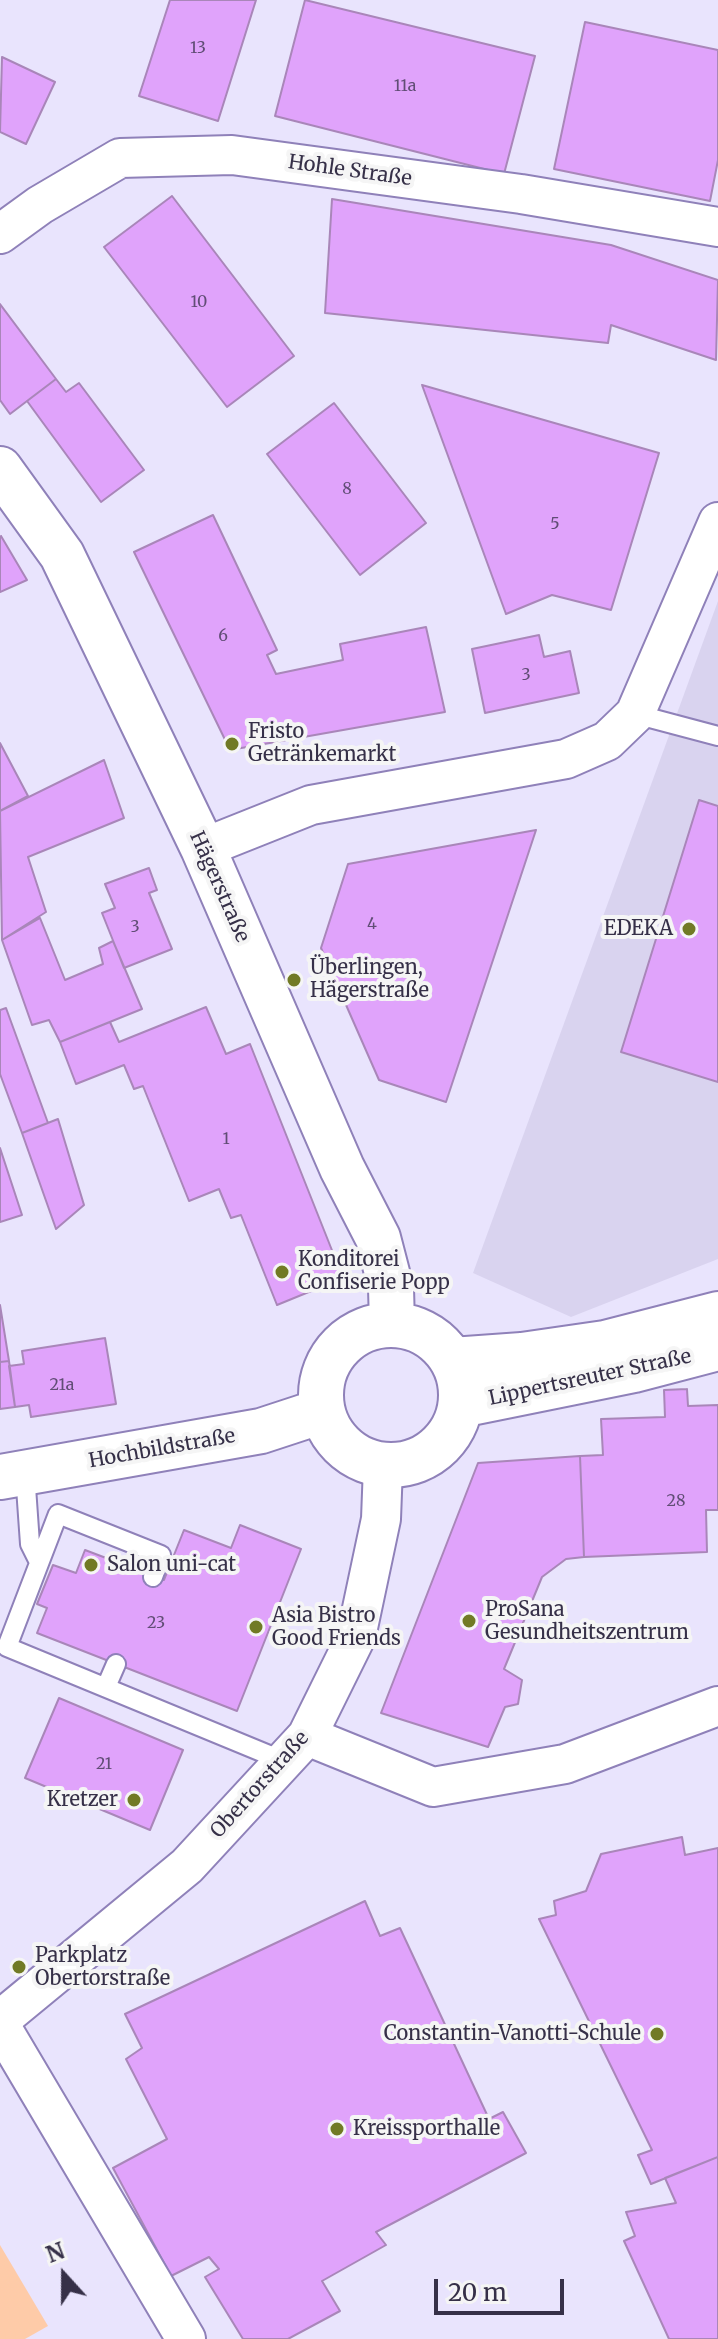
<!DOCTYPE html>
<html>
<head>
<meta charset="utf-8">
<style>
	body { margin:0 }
	#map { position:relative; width:718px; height:2339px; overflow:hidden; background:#e9e4fd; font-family:Merriweather,serif }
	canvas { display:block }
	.north { position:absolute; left:24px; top:2235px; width:80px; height:80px; -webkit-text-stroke:6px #f5f5f5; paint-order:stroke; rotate:339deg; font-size:22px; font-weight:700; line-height:32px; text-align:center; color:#363048 }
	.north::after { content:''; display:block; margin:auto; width:28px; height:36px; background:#363048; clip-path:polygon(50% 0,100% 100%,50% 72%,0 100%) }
	.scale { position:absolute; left:434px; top:2279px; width:130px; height:36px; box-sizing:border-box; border:4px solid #363048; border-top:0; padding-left:10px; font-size:24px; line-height:28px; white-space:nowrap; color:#363048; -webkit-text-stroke:6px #f5f5f5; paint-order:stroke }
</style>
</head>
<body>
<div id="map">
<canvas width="718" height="2339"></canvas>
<div class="north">N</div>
<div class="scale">20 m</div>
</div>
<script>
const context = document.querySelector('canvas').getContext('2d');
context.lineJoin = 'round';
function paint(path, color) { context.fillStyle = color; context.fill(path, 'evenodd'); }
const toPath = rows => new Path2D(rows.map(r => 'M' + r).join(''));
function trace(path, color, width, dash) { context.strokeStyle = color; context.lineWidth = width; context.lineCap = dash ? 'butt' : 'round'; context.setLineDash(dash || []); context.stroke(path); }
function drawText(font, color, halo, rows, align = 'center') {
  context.font = font + ' Merriweather,serif'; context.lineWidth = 8; context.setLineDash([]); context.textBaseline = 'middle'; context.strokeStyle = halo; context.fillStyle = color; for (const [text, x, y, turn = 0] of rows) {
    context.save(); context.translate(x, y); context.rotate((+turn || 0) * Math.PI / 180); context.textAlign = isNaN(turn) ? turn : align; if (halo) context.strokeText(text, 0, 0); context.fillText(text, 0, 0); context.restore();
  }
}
paint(toPath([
	[718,601,718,1259,571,1317,473,1273]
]), '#d9d3ef');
paint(toPath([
	[0,2245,48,2326,25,2339,0,2339]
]), '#fecba8');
const building = toPath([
	[170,0,256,0,218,121,139,96,170,0],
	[305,0,535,56,504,174,275,116,305,0],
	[585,22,718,50,718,160,710,201,554,169,585,22],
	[2,57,55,82,26,144,0,132,2,57],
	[172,196,294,356,227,407,104,247,172,196],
	[332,199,611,245,718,280,716,360,611,325,608,343,325,313,332,199],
	[0,304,56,379,10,414,0,400,0,304],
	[56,379,66,392,79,383,144,470,101,502,27,401,56,379],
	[422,385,659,453,611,610,552,595,506,614,422,385],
	[334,403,426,523,360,575,267,454,334,403],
	[213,515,277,650,267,655,276,674,343,660,340,644,426,627,445,712,230,750,134,552,213,515],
	[1,536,27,580,0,592,0,538,1,536],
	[539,635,544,657,570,651,579,693,485,713,472,649,539,635],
	[0,743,28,796,0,811,0,743],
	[104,760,124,818,28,857,46,912,2,940,0,811,104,760],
	[699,800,718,806,718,1082,621,1052,699,800],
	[536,830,446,1102,379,1080,321,948,348,864,536,830],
	[149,868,157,890,149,893,172,949,124,968,102,913,115,908,105,884,149,868],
	[40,918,65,980,103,964,99,948,113,941,142,1009,60,1042,49,1020,32,1025,2,940,40,918],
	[206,1007,226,1054,250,1044,343,1278,277,1305,241,1215,231,1218,219,1189,189,1201,143,1086,134,1089,124,1065,76,1084,60,1042,110,1022,119,1042,206,1007],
	[6,1008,48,1123,22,1133,0,1074,0,1010,6,1008],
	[58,1119,84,1205,56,1229,22,1133,58,1119],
	[0,1148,22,1215,0,1222,0,1148],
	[0,1305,9,1361,0,1362,0,1305],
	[105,1338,116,1404,31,1417,29,1405,15,1407,9,1366,24,1364,22,1351,105,1338],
	[9,1361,15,1407,0,1409,0,1362,9,1361],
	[687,1389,688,1406,718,1405,718,1510,706,1510,707,1552,584,1557,580,1456,603,1455,601,1419,665,1417,664,1390,687,1389],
	[580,1456,584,1557,566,1559,542,1577,504,1669,522,1680,518,1704,505,1707,488,1747,381,1713,478,1463,580,1456],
	[240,1525,301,1549,237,1711,37,1633,47,1608,37,1604,53,1565,76,1573,85,1550,164,1580,184,1530,231,1548,240,1525],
	[59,1698,183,1750,150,1830,25,1778,59,1698],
	[682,1837,685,1855,718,1848,718,2157,651,2184,638,2155,652,2150,539,1919,556,1915,554,1901,586,1891,601,1854,682,1837],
	[365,1901,380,1936,400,1928,489,2119,503,2112,526,2153,376,2232,386,2245,322,2281,340,2311,288,2339,243,2339,205,2277,219,2269,209,2257,171,2276,113,2168,167,2139,126,2059,142,2048,125,2014,365,1901],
	[718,2157,718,2339,669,2339,624,2241,635,2236,626,2212,676,2203,665,2178,718,2157]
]);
paint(building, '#e0a3fb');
trace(building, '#a986b9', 2);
const service = toPath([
	[635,714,718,736],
	[25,1473,30,1544,39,1562],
	[153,1577,161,1555,58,1514,7,1647,286,1762],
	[106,1687,116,1664]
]);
const minor = toPath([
	[0,234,40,205,120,158,232,155,521,194,718,227],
	[203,848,311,805,566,759,607,741,635,714,718,522],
	[307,1736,433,1787,565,1764,718,1706],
	[0,2020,187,1866,307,1736,356,1637,381,1519,383,1466],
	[0,2025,186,2339]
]);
const tertiary = toPath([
	[0,469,62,555,203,848,342,1168,378,1238,391,1288,392,1324],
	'321 1395a70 70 0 1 1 140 0a70 70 0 1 1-140 0Z',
	[452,1360,522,1355,605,1343,718,1314],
	[461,1405,634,1370,718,1348],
	[0,1477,261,1431,322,1411]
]);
trace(service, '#8f81b9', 22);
trace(minor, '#8f81b9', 42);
trace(tertiary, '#8f81b9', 48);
trace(service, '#fff', 18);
trace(minor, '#fff', 38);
trace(tertiary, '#fff', 44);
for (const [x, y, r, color] of [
	[232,744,8,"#717a25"],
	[689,929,8,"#717a25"],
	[294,980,8,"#717a25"],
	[282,1272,8,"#717a25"],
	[91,1565,8,"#717a25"],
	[469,1621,8,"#717a25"],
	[256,1627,8,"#717a25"],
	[134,1800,8,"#717a25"],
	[19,1967,8,"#717a25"],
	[657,2034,8,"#717a25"],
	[337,2129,8,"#717a25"]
]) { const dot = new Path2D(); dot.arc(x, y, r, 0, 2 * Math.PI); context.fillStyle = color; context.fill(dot); trace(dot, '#f5f5f5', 3); }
drawText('16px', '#604d75', null, [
	["13",198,48],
	["11a",405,86],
	["10",199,302],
	["8",347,489],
	["5",555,524],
	["6",223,636],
	["3",526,675],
	["4",372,924],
	["3",135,927],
	["1",226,1139],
	["21a",62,1385],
	["28",676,1501],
	["23",156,1623],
	["21",104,1764]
]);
drawText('20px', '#363048', '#f5f5f5', [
	["Hohle Straße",350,171,8],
	["Hägerstraße",219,887,66],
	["Lippertsreuter Straße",590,1378,-12],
	["Hochbildstraße",162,1449,-10],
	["Obertorstraße",260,1785,-48]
]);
drawText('20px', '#363048', '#f5f5f5', [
	["Fristo",248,732],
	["Getränkemarkt",248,755],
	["EDEKA",673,929,"right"],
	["Überlingen,",310,968],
	["Hägerstraße",310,991],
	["Konditorei",298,1260],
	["Confiserie Popp",298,1283],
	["Salon uni-cat",107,1565],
	["ProSana",485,1610],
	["Gesundheitszentrum",485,1633],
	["Asia Bistro",272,1616],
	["Good Friends",272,1639],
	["Kretzer",118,1800,"right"],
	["Parkplatz",35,1956],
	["Obertorstraße",35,1979],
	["Constantin-Vanotti-Schule",641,2034,"right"],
	["Kreissporthalle",353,2129]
], 'left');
</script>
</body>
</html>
